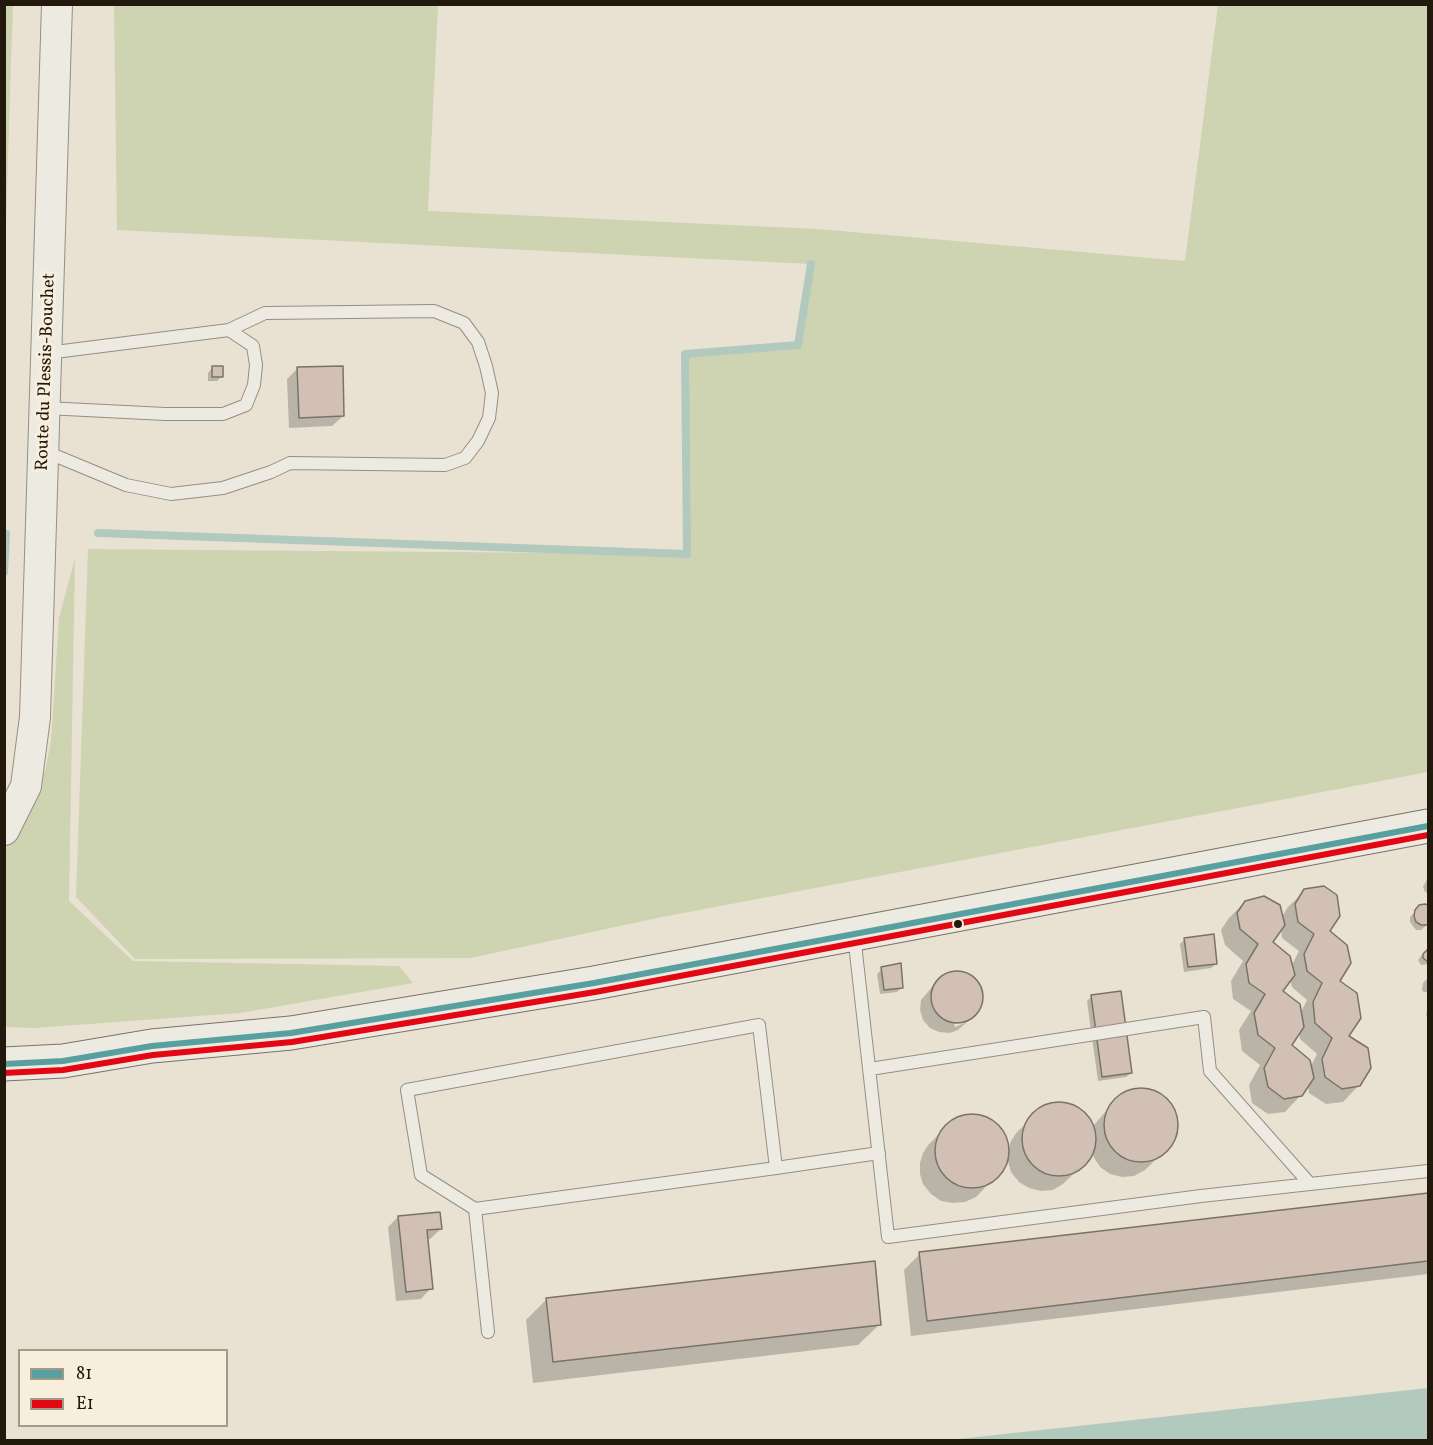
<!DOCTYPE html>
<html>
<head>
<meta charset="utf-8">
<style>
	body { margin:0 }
	#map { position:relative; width:1433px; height:1445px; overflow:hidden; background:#e9e2d2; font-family:Vollkorn,serif }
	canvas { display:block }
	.frame { position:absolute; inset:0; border:6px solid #23180c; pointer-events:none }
	.legend { position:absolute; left:18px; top:1349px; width:210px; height:78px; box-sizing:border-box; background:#f7efdb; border:2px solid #a29988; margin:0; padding:8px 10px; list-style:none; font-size:18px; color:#23180c }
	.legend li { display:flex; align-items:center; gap:12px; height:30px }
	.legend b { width:30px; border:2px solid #a29988 }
</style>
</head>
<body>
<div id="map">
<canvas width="1433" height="1445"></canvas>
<div class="frame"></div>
<ul class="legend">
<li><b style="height:8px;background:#58a09f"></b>81</li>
<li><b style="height:8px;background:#e30613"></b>E1</li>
</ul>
</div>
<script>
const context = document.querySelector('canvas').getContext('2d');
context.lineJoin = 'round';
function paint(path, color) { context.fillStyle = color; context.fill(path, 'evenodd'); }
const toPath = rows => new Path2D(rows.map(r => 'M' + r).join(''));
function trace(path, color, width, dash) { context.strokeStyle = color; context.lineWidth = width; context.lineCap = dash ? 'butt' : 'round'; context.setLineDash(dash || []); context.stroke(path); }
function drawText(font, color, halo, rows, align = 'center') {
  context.font = font + ' Vollkorn,serif'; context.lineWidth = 6; context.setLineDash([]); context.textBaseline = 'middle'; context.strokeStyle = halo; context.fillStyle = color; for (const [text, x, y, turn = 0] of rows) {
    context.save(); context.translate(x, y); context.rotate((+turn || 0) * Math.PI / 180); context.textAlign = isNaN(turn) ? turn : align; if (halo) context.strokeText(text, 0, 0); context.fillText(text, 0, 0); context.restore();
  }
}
paint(toPath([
	[13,5,11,60,5,261,4,5],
	[114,5,438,5,428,211,818,229,1185,261,1218,5,1428,5,1428,772,657,918,471,958,135,959,76,897,88,549,687,554,685,354,798,344,811,264,117,230],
	[75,558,69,901,133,961,399,966,413,983,240,1013,35,1028,5,1027,4,851,32,806,45,771,51,741,59,618]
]), '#ced3b2');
paint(toPath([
	[1428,1388,1428,1440,949,1440]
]), '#b2cabe');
paint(toPath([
	[212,368,222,376,217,381,208,381,208,373],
	[298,368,343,416,332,426,289,428,287,379],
	[1428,877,1428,893,1425,892,1423,887],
	[1305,891,1328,932,1347,1037,1359,1085,1343,1102,1326,1104,1309,1093,1308,1084,1301,1095,1285,1112,1268,1114,1252,1103,1249,1085,1260,1065,1242,1051,1239,1030,1251,1011,1233,999,1231,981,1243,961,1225,945,1221,930,1229,918,1245,902,1282,917,1288,907],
	[1281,929,1282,938,1299,951,1291,967,1271,942],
	[1290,978,1292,987,1307,1000,1300,1014,1281,991],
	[1299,1032,1300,1039,1317,1054,1310,1068,1290,1045],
	[1420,907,1428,907,1428,924,1421,930,1416,930,1410,922,1410,917],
	[1185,939,1216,964,1211,968,1184,972,1180,944],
	[1425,951,1428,951,1428,964,1421,965,1418,960],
	[882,969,902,987,897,992,880,994,877,974],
	[957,972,966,974,974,979,980,986,982,995,982,1004,971,1018,954,1024,955,1027,967,1022,958,1030,950,1033,939,1032,930,1028,923,1020,920,1010,921,1000,938,980,946,974],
	[1428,978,1428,992,1424,992,1422,990,1423,983],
	[1092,996,1131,1073,1126,1077,1098,1081,1087,1001],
	[1428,1005,1428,1016,1426,1015],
	[1134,1090,1145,1090,1156,1093,1166,1100,1173,1110,1176,1121,1175,1134,1171,1145,1145,1170,1134,1176,1122,1177,1110,1174,1100,1167,1091,1153,1089,1159,1063,1184,1053,1190,1041,1191,1029,1188,1019,1182,1011,1172,1007,1158,1001,1171,976,1197,965,1202,953,1203,941,1201,931,1194,923,1184,920,1174,920,1163,923,1153,929,1144,954,1120,975,1116,987,1119,997,1126,1004,1136,1008,1150,1011,1141,1017,1132,1042,1108,1052,1104,1063,1104,1075,1107,1085,1114,1093,1126,1115,1101],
	[1428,1195,1428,1274,911,1336,904,1270,920,1254],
	[398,1217,441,1229,430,1239,426,1239,431,1288,421,1299,396,1301,388,1227],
	[547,1299,880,1324,858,1345,533,1383,526,1320]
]), '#0003');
trace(toPath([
	[98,533,687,554,685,354,798,345,811,264],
	[4,572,6,534]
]), '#b2cabe', 8);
const building = toPath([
	[212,366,223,366,223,377,212,377,212,366],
	[343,366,344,416,299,418,297,367,343,366],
	[1324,886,1337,895,1340,916,1330,931,1347,945,1351,963,1340,981,1357,993,1361,1018,1349,1036,1368,1048,1371,1068,1360,1086,1342,1089,1325,1077,1322,1059,1332,1038,1315,1023,1313,1002,1322,983,1307,971,1304,954,1314,934,1298,922,1295,904,1304,889,1324,886],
	[1264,896,1280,905,1285,925,1273,942,1290,956,1295,975,1283,991,1300,1004,1304,1027,1292,1045,1310,1060,1314,1078,1302,1096,1284,1099,1268,1087,1264,1068,1275,1048,1258,1035,1254,1013,1265,994,1249,983,1246,964,1258,944,1240,929,1237,913,1245,901,1264,896],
	[1425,904,1428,905,1428,925,1421,925,1416,922,1414,916,1415,910,1419,905,1425,904],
	[1214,934,1217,964,1188,967,1184,938,1214,934],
	[1428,949,1428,962,1423,958,1423,954,1428,949],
	[901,963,903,988,884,990,881,967,901,963],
	'931 997a26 26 0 1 1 52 0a26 26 0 1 1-52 0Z',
	[1121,991,1132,1073,1102,1077,1091,995,1121,991],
	'1104 1125a37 37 0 1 1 74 0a37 37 0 1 1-74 0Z',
	'1022 1139a37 37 0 1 1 74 0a37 37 0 1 1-74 0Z',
	'935 1151a37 37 0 1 1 74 0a37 37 0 1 1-74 0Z',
	[1428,1193,1428,1261,927,1321,919,1252,1428,1193],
	[440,1212,442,1229,427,1230,433,1289,406,1292,398,1216,440,1212],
	[875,1261,881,1325,553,1362,546,1298,875,1261]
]);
paint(building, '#d1c0b3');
trace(building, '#787369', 1.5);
const service = toPath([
	[46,408,165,414,223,414,246,405,254,385,256,365,253,346,229,330],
	[44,451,126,485,171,494,223,488,271,472,290,463,445,465,465,458,478,441,489,418,492,393,486,366,478,342,464,323,434,311,265,313,229,330,47,353],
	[854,935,888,1237,1201,1196,1428,1171],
	[870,1069,1204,1017,1210,1071,1310,1184],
	[776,1168,759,1025,407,1090,421,1175,475,1209,776,1168,879,1153],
	[475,1209,488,1332]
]);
const tertiary = toPath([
	[4,830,26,786,35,717,57,4]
]);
const secondary = toPath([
	[4,1064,63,1061,152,1046,291,1033,594,983,1428,826]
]);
trace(service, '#948e84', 14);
trace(tertiary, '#948e84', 32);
trace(secondary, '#787369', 35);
trace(service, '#edeae1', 12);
trace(tertiary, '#edeae1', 30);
trace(secondary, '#edeae1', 33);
trace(toPath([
	[4,1064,63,1061,152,1046,291,1033,594,983,1428,826]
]), '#58a09f', 6);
trace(toPath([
	[4,1073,63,1070,153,1055,292,1042,595,992,1428,835]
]), '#e30613', 6);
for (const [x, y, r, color] of [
	[958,924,5,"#23180c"]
]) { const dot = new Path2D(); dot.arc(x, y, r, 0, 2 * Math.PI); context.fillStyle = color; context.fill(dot); trace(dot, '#f7efdb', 2); }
drawText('18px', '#23180c', '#f7efdb', [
	["Route du Plessis-Bouchet",47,372,-88]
]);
</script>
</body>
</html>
